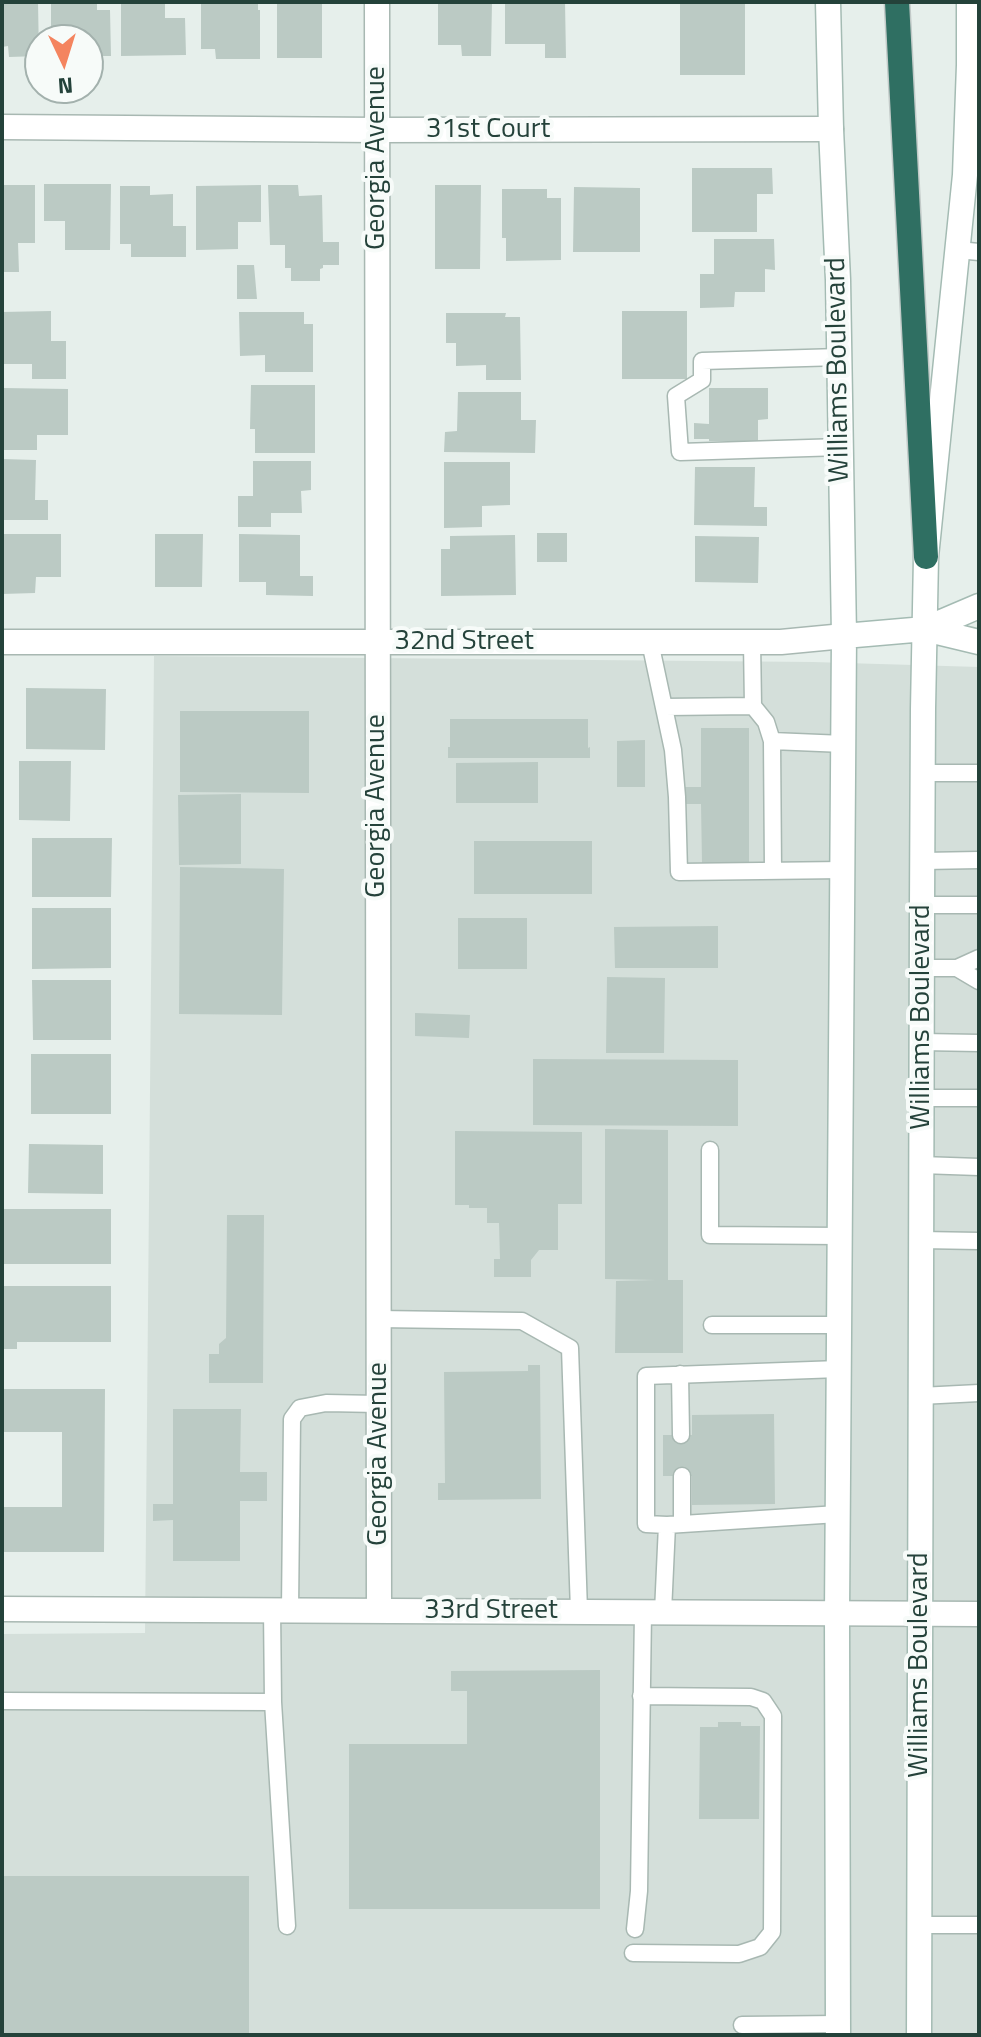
<!DOCTYPE html>
<html>
<head>
<meta charset="utf-8">
<style>
	body { margin:0 }
	#map { position:relative; width:981px; height:2037px; overflow:hidden; background:#e6efeb; font-family:"Titillium Web",sans-serif }
	canvas { display:block }
	.frame { position:absolute; inset:0; border:4px solid #24423a; pointer-events:none }
	.north { position:absolute; left:24px; top:24px; width:80px; height:80px; box-sizing:border-box; background:#f7fbf9; border:2px solid #a3b1ad; border-radius:50%; rotate:176deg; font-size:22px; font-weight:700; line-height:32px; text-align:center; color:#24423a }
	.north::after { content:''; display:block; margin:auto; width:28px; height:36px; background:#f4845f; clip-path:polygon(50% 0,100% 100%,50% 72%,0 100%) }
</style>
</head>
<body>
<div id="map">
<canvas width="981" height="2037"></canvas>
<div class="frame"></div>
<div class="north">N</div>
</div>
<script>
const context = document.querySelector('canvas').getContext('2d');
context.lineJoin = 'round';
function paint(path, color) { context.fillStyle = color; context.fill(path, 'evenodd'); }
const toPath = rows => new Path2D(rows.map(r => 'M' + r).join(''));
function trace(path, color, width, dash) { context.strokeStyle = color; context.lineWidth = width; context.lineCap = dash ? 'butt' : 'round'; context.setLineDash(dash || []); context.stroke(path); }
function drawText(font, color, halo, rows, align = 'center') {
  context.font = font + ' "Titillium Web",sans-serif'; context.lineWidth = 8; context.setLineDash([]); context.textBaseline = 'middle'; context.strokeStyle = halo; context.fillStyle = color; for (const [text, x, y, turn = 0] of rows) {
    context.save(); context.translate(x, y); context.rotate((+turn || 0) * Math.PI / 180); context.textAlign = isNaN(turn) ? turn : align; if (halo) context.strokeText(text, 0, 0); context.fillText(text, 0, 0); context.restore();
  }
}
paint(toPath([
	[154,656,813,662,979,667,979,2035,2,2035,2,1634,145,1633]
]), '#d4dfda');
paint(toPath([
	[2,2,38,2,39,56,9,57,8,46,2,47],
	[51,2,97,2,97,10,110,10,111,56,91,56,90,43,88,43,88,40,51,40],
	[121,2,165,2,165,18,185,18,186,55,121,56],
	[201,2,258,2,258,10,260,10,260,59,216,59,215,49,201,49],
	[277,2,322,2,322,58,277,58],
	[438,2,492,2,491,56,462,56,461,45,438,45],
	[505,2,565,2,566,58,545,58,545,44,505,44],
	[680,2,745,2,745,75,680,75],
	[692,168,772,168,773,194,757,194,757,232,692,232],
	[44,184,111,184,110,250,65,250,65,221,44,221],
	[2,185,35,185,35,243,18,243,19,272,2,272],
	[261,185,261,222,238,222,238,249,196,250,196,186],
	[268,185,298,185,299,196,322,195,323,242,339,242,339,265,323,265,323,268,320,269,320,281,291,281,291,268,285,268,285,245,270,245],
	[435,185,481,185,480,269,435,269],
	[120,186,150,186,150,195,173,194,173,226,186,226,186,257,131,257,131,244,120,244],
	[574,187,640,188,640,252,573,252],
	[502,189,547,189,547,198,561,198,561,260,506,261,506,238,502,238],
	[714,239,774,239,775,270,765,269,765,292,735,292,734,307,700,308,700,274,714,274],
	[237,265,254,265,257,299,237,299],
	[51,311,51,341,66,341,66,379,32,379,32,364,2,364,2,312],
	[622,311,687,311,687,379,622,379],
	[239,312,304,312,304,324,313,324,313,372,265,372,265,355,240,356],
	[446,313,506,313,505,317,520,317,521,380,486,380,486,365,456,366,456,343,446,343],
	[251,385,315,385,315,453,255,453,255,429,250,429],
	[3,388,68,389,68,435,37,435,37,450,2,450],
	[709,388,768,388,768,419,758,420,758,441,709,441,709,439,694,439,694,423,709,424],
	[458,392,521,392,521,420,536,420,535,453,444,452,445,432,457,431],
	[2,459,36,460,35,500,48,500,48,520,2,520],
	[253,461,311,461,311,490,301,491,302,513,271,513,271,527,238,527,238,496,253,496],
	[444,462,510,462,510,505,482,506,482,527,444,528],
	[695,467,755,467,754,507,767,507,767,526,694,525],
	[537,533,567,533,567,562,537,562],
	[2,534,61,534,61,577,36,577,35,593,2,594],
	[155,534,203,534,202,587,155,587],
	[239,534,300,535,300,576,313,576,313,596,266,595,266,582,239,582],
	[515,535,516,595,441,596,441,549,450,549,450,536],
	[695,536,759,537,758,583,695,582],
	[26,688,106,689,105,750,26,749],
	[180,711,309,711,309,793,180,792],
	[450,719,588,719,588,748,590,747,590,758,448,758,448,747,450,747],
	[701,728,749,728,749,863,702,863,701,804,679,804,679,787,701,787],
	[645,740,645,787,617,787,617,741],
	[19,761,71,761,70,821,19,820],
	[538,762,538,803,456,803,456,763],
	[241,794,241,864,179,865,178,795],
	[32,838,112,838,111,897,32,897],
	[474,841,592,841,592,894,474,894],
	[180,867,284,869,282,1015,179,1014],
	[32,908,111,908,111,968,32,969],
	[458,918,527,918,527,969,458,969],
	[718,926,718,968,615,968,614,927],
	[607,977,665,978,664,1053,606,1053],
	[32,980,111,980,111,1040,33,1040],
	[415,1013,470,1015,469,1038,415,1036],
	[31,1054,111,1054,111,1114,31,1114],
	[533,1059,738,1060,738,1126,533,1125],
	[605,1129,668,1130,668,1280,683,1280,683,1353,615,1353,616,1281,656,1280,605,1279],
	[455,1131,582,1132,582,1204,558,1204,558,1250,539,1250,531,1260,531,1277,494,1277,494,1259,500,1259,499,1223,487,1223,487,1208,469,1208,469,1205,455,1205],
	[29,1144,103,1145,103,1194,28,1193],
	[2,1209,111,1209,111,1264,2,1264],
	[227,1215,264,1215,263,1383,209,1383,209,1354,219,1354,219,1344,226,1338],
	[2,1286,111,1286,111,1342,17,1342,17,1349,2,1349],
	[528,1365,540,1365,541,1499,438,1500,438,1483,445,1483,444,1372,528,1371],
	[2,1389,105,1389,104,1552,2,1552,2,1507,62,1507,62,1432,2,1432],
	[173,1409,241,1409,240,1472,267,1472,267,1501,240,1501,240,1561,173,1561,173,1520,153,1521,153,1504,173,1504],
	[774,1414,775,1504,692,1505,692,1476,663,1476,663,1435,692,1435,692,1415],
	[600,1670,600,1909,349,1909,349,1744,467,1744,467,1691,451,1691,451,1671],
	[718,1722,741,1722,741,1726,760,1726,759,1819,699,1819,700,1727,718,1727],
	[2,1876,249,1876,249,2035,2,2035]
]), '#bbcac4');
const lane = toPath([
	[958,250,979,252],
	[840,357,702,361,702,380,676,396,680,452,841,447],
	[650,642,673,750,677,797,679,872,843,870],
	[752,642,753,706,766,722,772,741,773,871],
	[665,707,753,706],
	[772,741,844,744],
	[923,773,979,773],
	[923,861,979,860],
	[922,905,979,905],
	[923,968,957,968,979,958],
	[957,968,979,981],
	[922,1042,979,1043],
	[922,1098,979,1098],
	[710,1150,710,1235,840,1236],
	[921,1165,979,1167],
	[921,1240,979,1241],
	[378,1319,522,1321,570,1348,579,1611],
	[712,1325,839,1325],
	[680,1374,681,1435],
	[920,1396,979,1393],
	[682,1476,682,1524],
	[667,1525,838,1514],
	[272,1609,273,1702,287,1926],
	[290,1610,292,1419,300,1408,326,1403,378,1404],
	[663,1612,667,1525,646,1524,646,1376,839,1369],
	[2,1701,273,1702],
	[919,1925,979,1925],
	[635,1929,639,1891,643,1612],
	[633,1953,739,1954,760,1947,772,1932,773,1716,763,1701,751,1697,641,1696],
	[742,2025,838,2024]
]);
const street = toPath([
	[377,2,379,1610],
	[2,127,377,130,831,129],
	[2,642,781,642,844,636],
	[2,1609,979,1614]
]);
const secondary = toPath([
	[828,2,831,129,838,280,844,636,837,1613,838,2035],
	[925,629,979,642],
	[844,636,925,629,979,606],
	[919,2035,922,905,923,709,926,557,965,175,969,65,969,2]
]);
const highway = toPath([
	[897,2,926,557]
]);
trace(lane, '#a8b8b2', 19);
trace(street, '#a8b8b2', 27);
trace(secondary, '#a4bbb3', 27);
trace(highway, '#c2cac8', 27);
trace(lane, '#fff', 16);
trace(street, '#fff', 24);
trace(secondary, '#fff', 24);
trace(highway, '#2f6f62', 24);
drawText('28px', '#24423a', '#f7fbf9', [
	["31st Court",488,130],
	["Georgia Avenue",377,158,-90],
	["Williams Boulevard",839,370,-91],
	["32nd Street",464,642],
	["Georgia Avenue",377,806,-90],
	["Williams Boulevard",922,1017,-90],
	["Georgia Avenue",379,1454,-90],
	["33rd Street",491,1611],
	["Williams Boulevard",920,1665,-90]
]);
</script>
</body>
</html>
